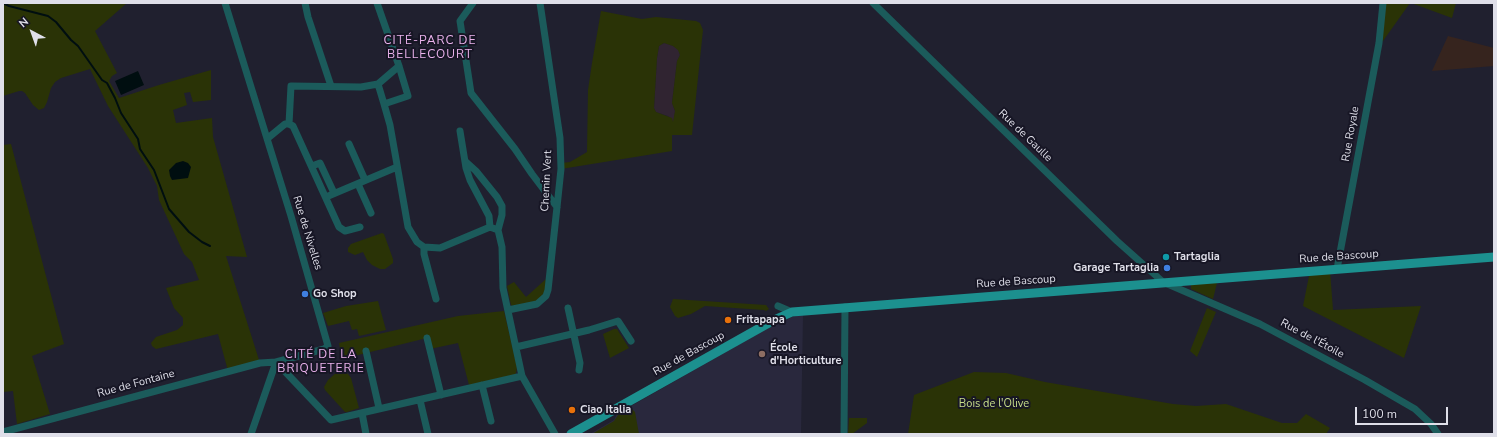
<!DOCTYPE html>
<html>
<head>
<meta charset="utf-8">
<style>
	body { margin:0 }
	#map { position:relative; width:1497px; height:437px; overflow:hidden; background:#20202f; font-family:"Nunito Sans",sans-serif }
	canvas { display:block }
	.frame { position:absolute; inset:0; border:4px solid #dfdfe9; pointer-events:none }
	.north { position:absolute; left:12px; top:12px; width:40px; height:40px; -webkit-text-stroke:3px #171625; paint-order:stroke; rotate:319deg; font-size:11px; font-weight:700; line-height:16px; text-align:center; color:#dfdfe9 }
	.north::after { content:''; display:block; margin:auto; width:14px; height:18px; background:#dfdfe9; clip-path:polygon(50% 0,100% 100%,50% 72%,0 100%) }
	.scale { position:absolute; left:1355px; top:407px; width:93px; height:18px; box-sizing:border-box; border:2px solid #dfdfe9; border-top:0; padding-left:5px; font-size:12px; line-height:14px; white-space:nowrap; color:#dfdfe9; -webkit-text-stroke:3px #171625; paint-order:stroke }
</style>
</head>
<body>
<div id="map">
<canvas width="1497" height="437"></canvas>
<div class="frame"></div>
<div class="north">N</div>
<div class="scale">100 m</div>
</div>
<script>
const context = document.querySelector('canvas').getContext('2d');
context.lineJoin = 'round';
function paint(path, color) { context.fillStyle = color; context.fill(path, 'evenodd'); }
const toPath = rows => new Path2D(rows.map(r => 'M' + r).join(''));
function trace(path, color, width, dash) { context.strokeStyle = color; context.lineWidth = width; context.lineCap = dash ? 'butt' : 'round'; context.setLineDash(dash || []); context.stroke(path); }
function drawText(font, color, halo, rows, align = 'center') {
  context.font = font + ' "Nunito Sans",sans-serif'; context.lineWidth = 4; context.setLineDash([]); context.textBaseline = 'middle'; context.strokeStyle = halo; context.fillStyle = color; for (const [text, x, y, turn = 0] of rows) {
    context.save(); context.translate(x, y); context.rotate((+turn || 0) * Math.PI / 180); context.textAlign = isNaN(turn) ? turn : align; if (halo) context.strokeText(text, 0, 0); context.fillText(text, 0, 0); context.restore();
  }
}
paint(toPath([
	[1448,36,1494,48,1494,66,1432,71]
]), '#36241e');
paint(toPath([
	[664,43,673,46,679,50,680,55,677,61,672,103,675,111,674,123,668,116,656,112,654,108,657,58,659,46]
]), '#302431');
paint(toPath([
	[803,315,801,434,584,434,590,434,614,420,617,414,770,327,792,317]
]), '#29283d');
paint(toPath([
	[3,3,127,3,95,31,117,73,112,76,109,81,119,98,159,85,211,70,211,100,193,102,190,92,184,93,187,105,173,110,176,123,212,118,213,137,247,257,226,256,260,363,228,371,218,334,156,349,152,346,151,343,156,337,177,330,183,325,183,318,174,308,166,288,199,280,192,262,184,254,159,200,157,186,148,168,108,106,90,69,61,78,55,82,51,88,47,102,44,108,39,110,33,105,25,93,22,91,19,91,3,96],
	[1383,3,1410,3,1383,41,1379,43],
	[1411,3,1456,3,1452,18],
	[601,11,642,19,656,17,696,21,700,23,703,30,692,135,672,135,672,151,561,169,561,163,570,162,587,152,588,90,592,63],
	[664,43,673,46,678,50,680,55,677,61,672,103,675,111,673,122,672,118,656,112,654,108,657,58,659,46],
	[11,144,64,344,32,356,50,414,17,424,13,391,3,392,3,145],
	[382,233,384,234,393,259,393,263,385,269,380,269,372,265,367,260,363,252,355,255,348,252,348,248,351,244],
	[1330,270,1333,310,1421,306,1404,358,1303,306,1310,271],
	[546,279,545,292,537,301,513,306,511,305,507,286,514,282,526,297],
	[1217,283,1213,299,1191,289,1191,285,1193,284],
	[673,299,766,305,769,309,766,311,764,310,705,306,691,314,678,318,675,316,670,307],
	[378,301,386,330,359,336,357,329,352,330,349,321,328,326,323,313,346,306],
	[1207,308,1216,312,1197,357,1190,351],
	[504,311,517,367,516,373,514,375,469,385,458,343,430,349,427,338,342,359,339,343,458,316],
	[614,329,617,329,629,348,610,358,603,334],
	[344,371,348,374,351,378,359,408,347,412,345,412,325,390,324,387,328,380,337,372],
	[974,372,1006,373,1045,382,1173,404,1196,406,1226,404,1282,423,1297,423,1306,414,1330,428,1326,434,908,434,914,395],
	[631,408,635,412,639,434,592,434,614,421,618,415],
	[849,418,867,418,867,423,852,434,848,434]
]), '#2a3306');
paint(toPath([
	[138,71,144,85,121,95,115,81],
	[183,161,188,163,191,167,188,178,172,180,170,176,169,170,176,163]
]), '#000e10');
trace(toPath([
	[3,3,9,6,48,16,56,22,71,40,78,46,102,80,107,83,115,98,121,113,138,139,140,149,154,170,169,209,189,232,202,242,210,246]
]), '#000e10', 2);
trace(toPath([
	[305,3,308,17,331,86],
	[377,3,399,66,408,96,384,104,378,84,399,66],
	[473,3,460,21,471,93,515,149,532,174,557,207],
	[873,3,1117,241,1163,282,1260,324,1365,380,1415,409,1431,424,1438,434],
	[384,104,390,125,408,227,417,242,424,247,440,248,490,227,498,230,502,247,503,288,522,376,555,434],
	[289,124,291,86,361,87,378,84],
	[460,131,466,168,470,180,489,216,490,227],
	[268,138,285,124,289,124,293,126,339,227,345,231,360,227],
	[349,144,365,180],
	[465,161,476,171,497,197,502,206,502,215,498,230],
	[312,166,320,163,334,193],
	[358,184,371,213],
	[326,197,397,167],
	[424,247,424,254,436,299],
	[1337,269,1379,43,1383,3],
	[778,306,792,312],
	[568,308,580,363,579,370],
	[508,310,537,304,546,296,548,290,557,207,561,169,560,138,540,3],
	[427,338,441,395],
	[516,347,589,330,618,321,631,341],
	[366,351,379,408],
	[276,362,331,420,522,376],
	[482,385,491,421],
	[420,400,428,434],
	[362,413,366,434],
	[3,432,260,363,276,362,324,349,328,346,291,216,225,3],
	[251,434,276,362],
	[844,434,845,307]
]), '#1b5b5b', 7);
trace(toPath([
	[571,434,774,320,792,312,1494,257]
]), '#1c908f', 9);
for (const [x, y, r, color] of [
	[1166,257,4,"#0f9aa8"],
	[1167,268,4,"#3f7fe0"],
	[305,294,4,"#3f7fe0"],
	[728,320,4,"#e8710a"],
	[762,354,4,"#8d6e63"],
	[572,410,4,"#e8710a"]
]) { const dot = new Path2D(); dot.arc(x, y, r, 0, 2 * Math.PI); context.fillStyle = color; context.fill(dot); trace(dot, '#171625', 1.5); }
drawText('11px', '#dfdfe9', '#171625', [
	["Rue Royale",1351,134,-80],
	["Rue de Gaulle",1025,136,44],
	["Chemin Vert",547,181,-87],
	["Rue de Nivelles",307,233,73],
	["Rue de Bascoup",1339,257,-4],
	["Rue de Bascoup",1016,282,-4],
	["Rue de l'Étoile",1312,339,28],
	["Rue de Bascoup",689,354,-29],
	["Rue de Fontaine",136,384,-15]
]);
drawText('bold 11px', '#dfdfe9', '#171625', [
	["Tartaglia",1174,257],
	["Garage Tartaglia",1159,268,"right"],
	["Go Shop",313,294],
	["Fritapapa",736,320],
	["École",770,348],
	["d'Horticulture",770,361],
	["Ciao Italia",580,410]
], 'left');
drawText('11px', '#c8de8a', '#171625', [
	["Bois de l'Olive",994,404]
]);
context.letterSpacing = '1px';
drawText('12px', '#eab2ec', '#171625', [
	["CITÉ-PARC DE",430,41],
	["BELLECOURT",430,55],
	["CITÉ DE LA",321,355],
	["BRIQUETERIE",321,369]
]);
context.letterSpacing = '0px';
</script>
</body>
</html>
